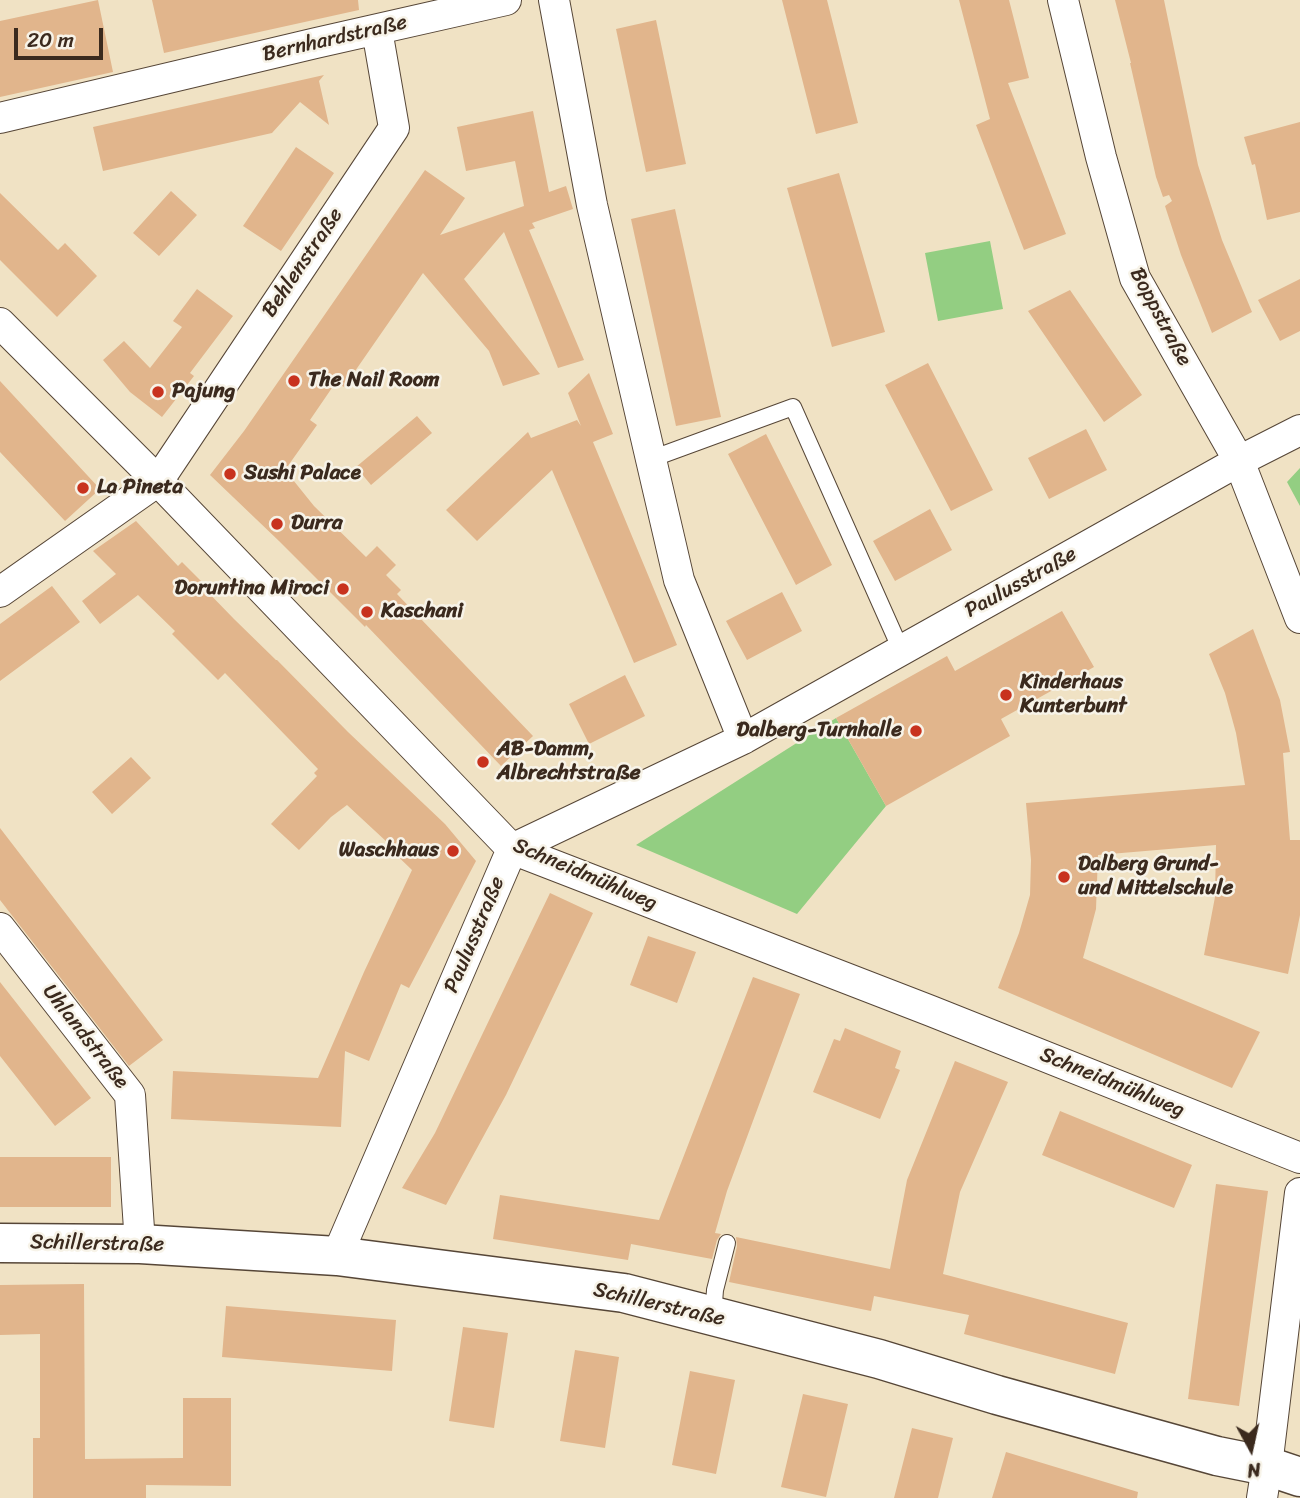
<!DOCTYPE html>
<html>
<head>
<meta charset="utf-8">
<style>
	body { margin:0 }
	#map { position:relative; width:1300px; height:1498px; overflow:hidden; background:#f0e2c4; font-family:Sriracha,sans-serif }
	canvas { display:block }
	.north { position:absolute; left:1216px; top:1414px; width:70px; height:70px; -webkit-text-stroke:5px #f7f3e8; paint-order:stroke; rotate:172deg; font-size:19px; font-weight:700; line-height:28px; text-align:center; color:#3b2a1e }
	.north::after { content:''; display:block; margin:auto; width:24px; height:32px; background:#3b2a1e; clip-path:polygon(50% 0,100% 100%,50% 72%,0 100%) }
	.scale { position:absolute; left:14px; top:28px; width:89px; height:32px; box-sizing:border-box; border:4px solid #3b2a1e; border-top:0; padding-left:9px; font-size:21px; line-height:24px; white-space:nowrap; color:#3b2a1e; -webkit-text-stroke:5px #f7f3e8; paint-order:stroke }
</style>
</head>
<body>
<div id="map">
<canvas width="1300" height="1498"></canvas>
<div class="north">N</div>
<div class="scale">20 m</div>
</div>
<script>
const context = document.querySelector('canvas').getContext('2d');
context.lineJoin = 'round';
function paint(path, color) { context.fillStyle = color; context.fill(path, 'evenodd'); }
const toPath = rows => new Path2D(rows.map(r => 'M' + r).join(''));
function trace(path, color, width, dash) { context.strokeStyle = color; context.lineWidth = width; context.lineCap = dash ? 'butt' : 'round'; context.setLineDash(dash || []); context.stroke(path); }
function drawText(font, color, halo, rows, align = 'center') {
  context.font = font + ' Sriracha,sans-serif'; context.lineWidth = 5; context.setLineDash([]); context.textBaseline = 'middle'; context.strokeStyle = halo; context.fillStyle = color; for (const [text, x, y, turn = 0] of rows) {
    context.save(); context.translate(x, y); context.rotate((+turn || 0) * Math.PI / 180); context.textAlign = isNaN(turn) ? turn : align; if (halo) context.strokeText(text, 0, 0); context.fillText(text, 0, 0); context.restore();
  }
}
paint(toPath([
	[990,241,1003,309,938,321,925,253],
	[1300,468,1300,506,1287,482],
	[836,718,886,806,797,914,636,845]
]), '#93ce82');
paint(toPath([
	[98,0,113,72,0,97,0,21],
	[152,0,358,0,359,10,164,53],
	[782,0,827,0,858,123,816,134],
	[959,0,1009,0,1029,78,1008,83,1066,234,1024,250,976,125,990,119],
	[1115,0,1164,0,1198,165,1222,240,1252,312,1212,333,1181,255,1165,206,1172,201,1169,195,1163,197,1156,177,1130,63,1131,63],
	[656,20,686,164,646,172,616,29],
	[324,75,319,81,329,125,300,102,272,133,103,171,93,127],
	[533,111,549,192,566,186,573,209,532,223,535,228,529,230,584,360,558,368,504,232,464,279,540,374,503,386,489,351,423,273,344,387,336,382,310,420,317,425,285,470,314,506,366,557,377,546,396,565,386,575,401,590,397,594,533,736,501,766,366,625,365,627,279,541,210,475,244,431,425,170,465,198,440,235,524,206,515,161,466,171,457,127],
	[1300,122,1300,212,1267,220,1255,164,1252,165,1244,137],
	[296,147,334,173,281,251,243,226],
	[839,173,885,332,832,347,787,188],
	[171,191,197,215,159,256,133,233],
	[0,193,58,250,65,243,97,276,57,317,0,260],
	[675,209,721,417,676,426,631,219],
	[1300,279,1300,331,1280,341,1258,300],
	[197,289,233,316,190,373,194,376,162,417,130,392,103,360,124,341,150,368,182,327,173,321],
	[1070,290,1142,395,1104,422,1028,311],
	[928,363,993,490,951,511,885,385],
	[589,373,613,434,593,442,677,645,634,663,552,470,477,541,446,510,528,432,531,438,577,420,581,426,568,393],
	[0,381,100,489,65,521,0,452],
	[417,416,432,433,371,485,356,467],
	[1086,429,1107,470,1049,499,1028,458],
	[766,434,832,565,796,585,728,454],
	[930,509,952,550,895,581,873,541],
	[136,521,178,566,182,562,203,583,201,585,234,619,276,660,277,660,348,732,445,824,476,861,409,988,401,984,369,1061,345,1051,341,1127,171,1119,173,1071,318,1078,364,972,412,870,386,845,388,843,347,805,331,817,299,850,271,824,317,776,314,773,318,769,225,673,218,680,172,634,175,631,138,595,100,624,82,601,116,574,93,551],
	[52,586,80,622,0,681,0,624],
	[782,592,802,631,747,660,726,621],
	[1062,611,1094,667,1001,719,1010,736,886,806,836,718,947,656,955,671],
	[1253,629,1280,700,1290,752,1283,753,1290,840,1300,840,1300,915,1288,974,1204,955,1215,897,1216,845,1098,855,1096,909,1083,958,1260,1032,1232,1088,998,988,1019,933,1030,895,1031,860,1026,803,1245,785,1236,733,1225,693,1209,654],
	[625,675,645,716,589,744,569,704],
	[131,757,151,778,112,814,92,792],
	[0,828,163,1040,129,1066,0,900],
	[550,893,593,913,506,1095,446,1205,402,1188,435,1133],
	[648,936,696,952,677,1003,630,985],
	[753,977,800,994,727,1191,715,1233,721,1234,717,1240,712,1259,631,1244,628,1260,493,1239,500,1195,659,1220],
	[0,982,91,1098,55,1126,0,1056],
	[845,1028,901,1051,895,1068,900,1070,880,1119,813,1092,834,1039,840,1041],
	[955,1061,1008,1082,960,1192,943,1274,1128,1323,1115,1374,964,1334,969,1315,874,1296,871,1311,729,1282,737,1246,736,1237,890,1269,907,1180],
	[1060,1111,1192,1165,1174,1208,1042,1155],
	[0,1157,111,1157,111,1207,0,1207],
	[1216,1184,1268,1191,1239,1406,1188,1399],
	[84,1284,85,1459,183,1458,183,1398,231,1398,231,1486,146,1485,146,1498,33,1498,33,1438,40,1438,40,1334,0,1335,0,1285],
	[226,1306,396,1320,392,1371,222,1357],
	[463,1327,508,1333,494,1428,449,1421],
	[575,1350,619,1357,605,1448,560,1441],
	[690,1371,735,1380,716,1474,672,1465],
	[803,1394,848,1404,826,1497,781,1487],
	[912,1428,953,1438,938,1498,894,1498],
	[1006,1452,1138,1492,1137,1498,992,1498]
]), '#e1b58c');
const service = toPath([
	[651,459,793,407,901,650],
	[713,1316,715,1290,727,1243]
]);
const minor = toPath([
	[554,0,592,205,679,580,743,739],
	[1063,0,1101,157,1135,278,1239,461,1300,618],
	[0,118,316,43,506,0],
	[0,323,158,481,512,849,931,1011,1300,1158],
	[0,592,158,481,394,128,377,30],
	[0,928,130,1095,140,1244],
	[337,1256,512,849,743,739,1239,461,1300,430],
	[1262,1498,1267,1466,1300,1193]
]);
const secondary = toPath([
	[0,1243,140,1244,337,1256,624,1293,879,1359,997,1395,1217,1456,1267,1466,1300,1477]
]);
trace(service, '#564637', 18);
trace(minor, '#564637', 32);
trace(secondary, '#564637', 41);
trace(service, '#fff', 16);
trace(minor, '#fff', 30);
trace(secondary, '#fff', 38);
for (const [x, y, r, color] of [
	[294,381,7,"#c8321e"],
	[158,392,7,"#c8321e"],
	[230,474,7,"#c8321e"],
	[83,488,7,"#c8321e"],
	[277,524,7,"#c8321e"],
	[343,589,7,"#c8321e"],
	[367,612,7,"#c8321e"],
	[1006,695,7,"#c8321e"],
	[916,731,7,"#c8321e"],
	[483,762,7,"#c8321e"],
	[453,851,7,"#c8321e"],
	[1064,877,7,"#c8321e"]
]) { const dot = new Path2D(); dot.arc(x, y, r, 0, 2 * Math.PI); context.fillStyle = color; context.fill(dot); trace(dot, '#f7f3e8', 2.5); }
drawText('21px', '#3b2a1e', '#f7f3e8', [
	["Bernhardstraße",335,39,-13],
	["Behlenstraße",303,263,-56],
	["Boppstraße",1160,317,62],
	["Paulusstraße",1021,583,-29],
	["Schneidmühlweg",585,875,23],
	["Paulusstraße",475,935,-67],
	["Uhlandstraße",85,1037,52],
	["Schneidmühlweg",1112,1083,22],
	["Schillerstraße",97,1244,1],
	["Schillerstraße",659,1305,13]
]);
drawText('bold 21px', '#3b2a1e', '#f7f3e8', [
	["The Nail Room",308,381],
	["Pajung",172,392],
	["Sushi Palace",244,474],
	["La Pineta",97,488],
	["Durra",291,524],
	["Doruntina Miroci",329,589,"right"],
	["Kaschani",381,612],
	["Kinderhaus",1020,683],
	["Kunterbunt",1020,707],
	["Dalberg-Turnhalle",902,731,"right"],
	["AB-Damm,",497,750],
	["Albrechtstraße",497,774],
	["Waschhaus",439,851,"right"],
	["Dalberg Grund-",1078,865],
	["und Mittelschule",1078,889]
], 'left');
</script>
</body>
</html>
